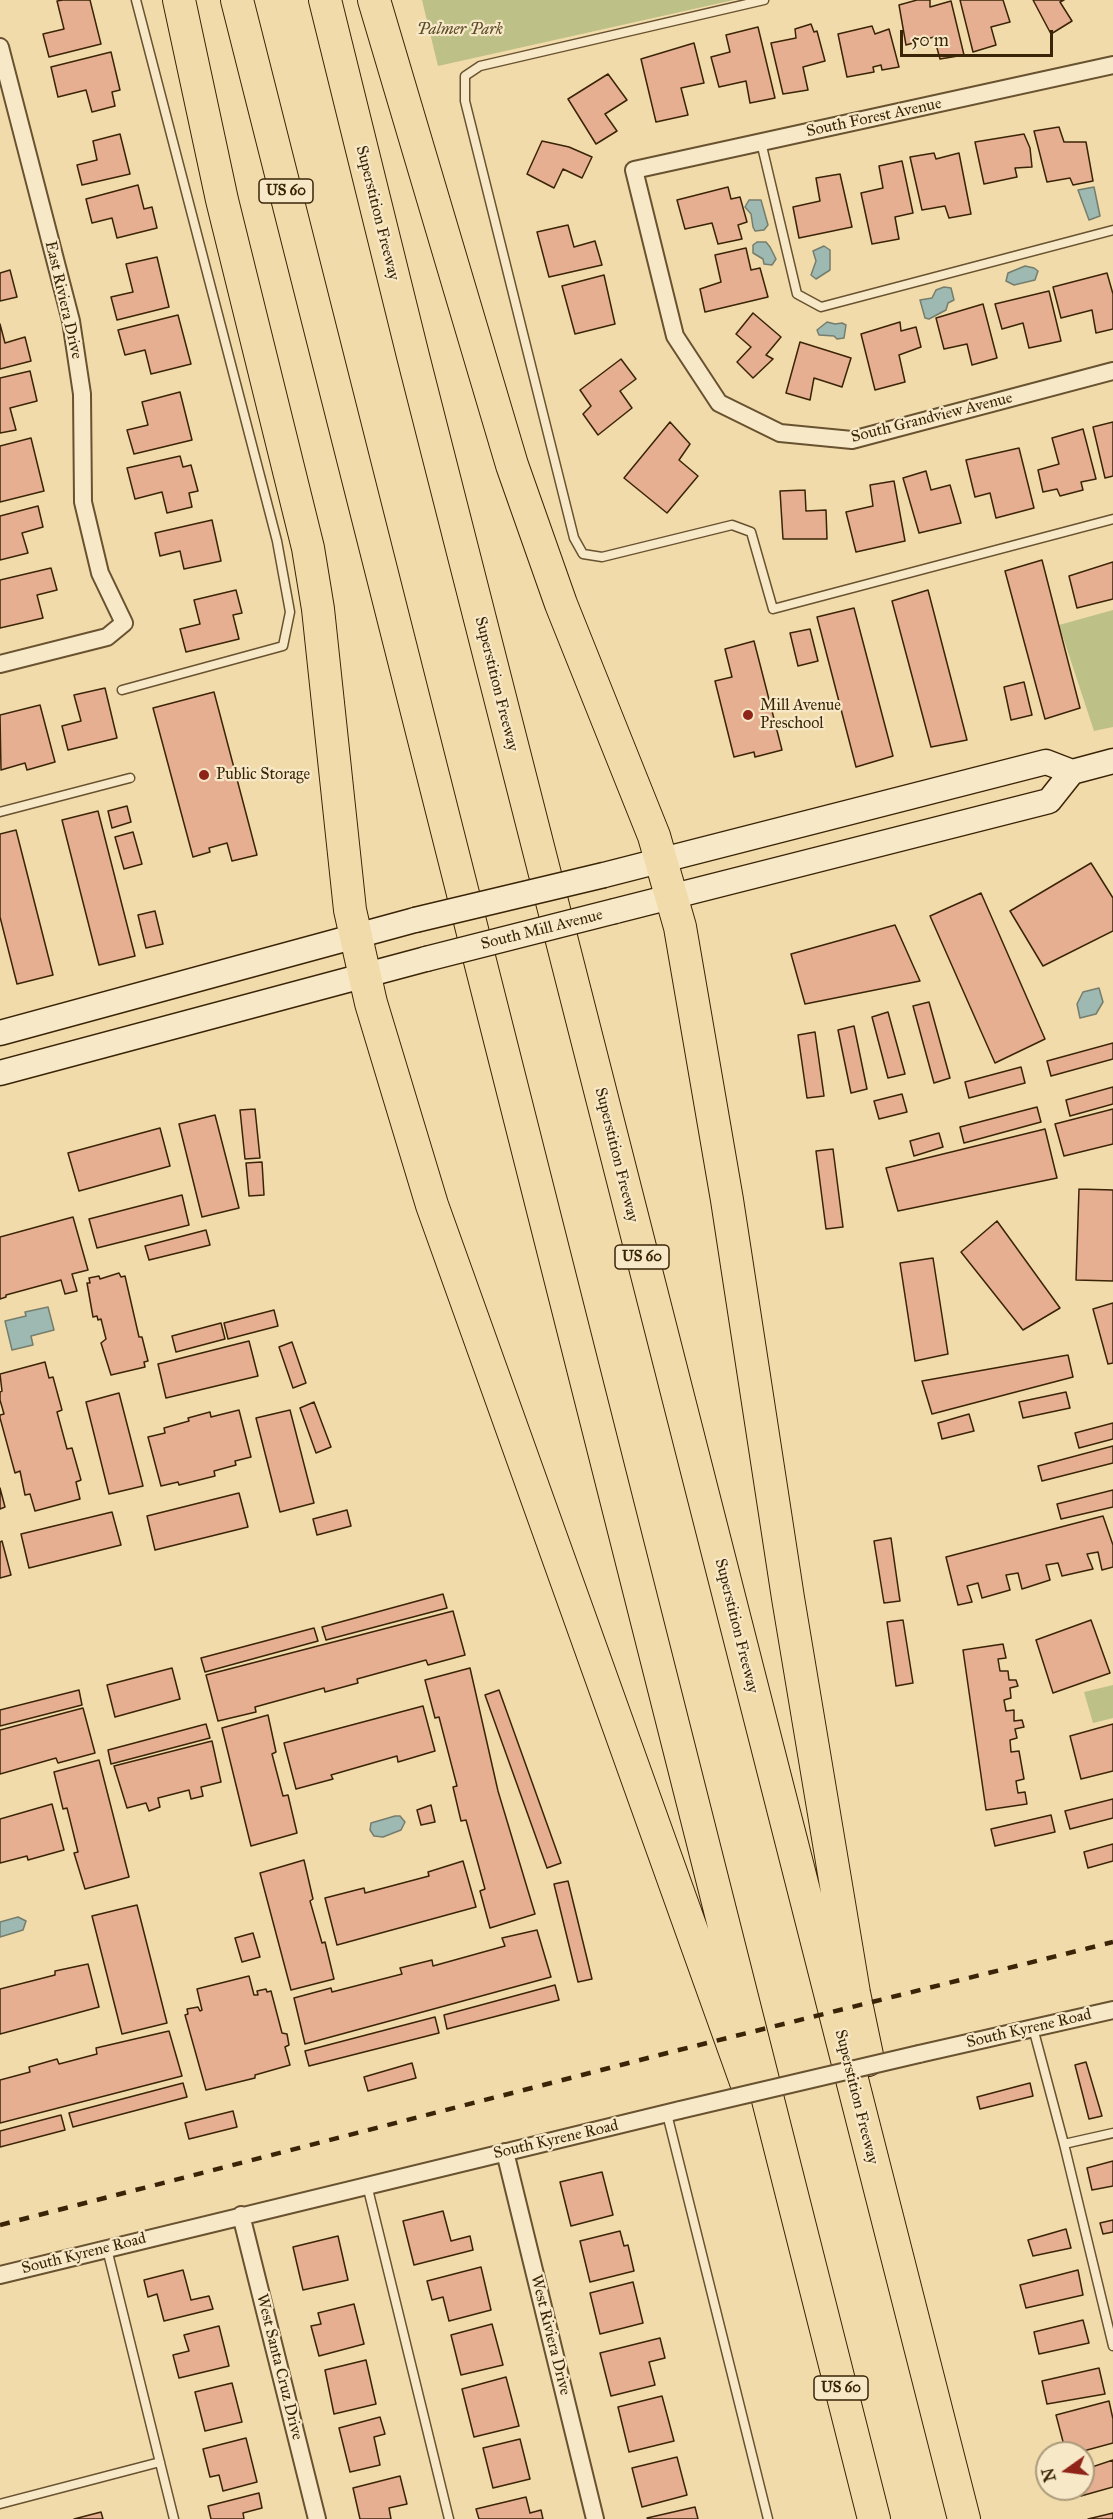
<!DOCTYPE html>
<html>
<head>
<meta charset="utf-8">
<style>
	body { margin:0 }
	#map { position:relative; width:1113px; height:2519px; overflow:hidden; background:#f2dbaa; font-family:"IM FELL Great Primer",serif }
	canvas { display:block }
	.north { position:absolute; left:1035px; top:2441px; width:60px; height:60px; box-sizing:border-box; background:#f7e8c8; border:2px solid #ab9a7b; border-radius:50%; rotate:256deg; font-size:16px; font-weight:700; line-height:24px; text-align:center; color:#3a2407 }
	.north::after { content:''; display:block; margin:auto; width:21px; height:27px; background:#8f2418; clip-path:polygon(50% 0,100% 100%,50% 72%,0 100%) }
	.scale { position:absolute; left:900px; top:30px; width:153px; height:27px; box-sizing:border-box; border:3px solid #3a2407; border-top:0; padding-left:8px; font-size:18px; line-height:21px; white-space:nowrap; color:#3a2407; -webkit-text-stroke:4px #f7e8c8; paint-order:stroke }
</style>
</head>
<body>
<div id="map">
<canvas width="1113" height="2519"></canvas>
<div class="north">N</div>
<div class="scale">50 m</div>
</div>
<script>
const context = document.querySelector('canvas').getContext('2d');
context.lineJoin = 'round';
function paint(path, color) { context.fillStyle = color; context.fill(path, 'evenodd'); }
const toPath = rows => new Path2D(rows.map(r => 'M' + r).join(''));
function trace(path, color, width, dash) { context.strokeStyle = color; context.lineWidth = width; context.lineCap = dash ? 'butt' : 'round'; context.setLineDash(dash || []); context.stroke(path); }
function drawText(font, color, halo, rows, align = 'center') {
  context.font = font + ' "IM FELL Great Primer",serif'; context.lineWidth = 4.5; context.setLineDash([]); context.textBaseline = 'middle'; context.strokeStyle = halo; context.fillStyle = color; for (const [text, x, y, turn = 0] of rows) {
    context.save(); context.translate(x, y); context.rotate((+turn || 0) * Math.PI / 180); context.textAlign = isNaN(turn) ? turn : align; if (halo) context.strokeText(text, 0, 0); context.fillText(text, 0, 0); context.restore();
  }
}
paint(toPath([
	[422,0,734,0,438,66],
	[1113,610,1113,727,1094,731,1059,625],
	[1113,1685,1113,1718,1093,1723,1084,1692]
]), '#bdc087');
const water = toPath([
	[1094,187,1100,216,1089,220,1078,190,1094,187],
	[749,200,761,200,768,225,764,230,755,231,753,227,751,214,745,207,749,200],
	[757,242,766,242,770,247,776,259,772,265,764,264,763,259,753,253,753,245,757,242],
	[824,246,830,250,830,270,816,279,811,275,816,261,813,251,824,246],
	[1025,266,1034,268,1038,271,1035,280,1014,285,1006,281,1008,273,1025,266],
	[944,287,951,288,954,300,948,303,946,310,929,319,925,318,920,300,932,298,936,290,944,287],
	[827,322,835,324,842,323,846,325,844,338,837,339,834,336,819,335,817,330,827,322],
	[1099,988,1103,1002,1096,1014,1080,1018,1077,1004,1083,992,1099,988],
	[48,1307,54,1330,31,1336,33,1345,12,1350,5,1321,26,1316,25,1312,48,1307],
	[395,1816,400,1816,405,1822,401,1830,383,1837,374,1836,370,1830,371,1823,395,1816],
	[18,1917,26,1921,23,1930,0,1937,0,1922,18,1917]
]);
paint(water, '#9db9b1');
trace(water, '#757d6d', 1.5);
const building = toPath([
	[63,0,90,0,101,44,49,57,43,34,64,29,57,1,63,0],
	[917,0,930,0,930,7,951,1,964,55,940,59,934,37,906,45,899,5,917,0],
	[960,0,1003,0,1010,22,991,27,996,45,973,52,960,0],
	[1033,0,1064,0,1060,2,1072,21,1051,34,1033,0],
	[811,24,814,32,817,31,825,61,803,67,808,90,783,94,771,43,796,38,795,29,811,24],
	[872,26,875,34,889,29,899,67,882,70,881,65,873,67,874,72,847,77,838,34,872,26],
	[758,27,775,98,750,103,746,81,719,87,711,57,730,52,726,35,758,27],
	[694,43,704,83,681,88,688,115,656,122,641,59,694,43],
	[111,52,120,90,112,92,115,106,92,112,86,90,58,97,51,67,111,52],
	[608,74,627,100,605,114,617,131,596,144,568,99,608,74],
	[1059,127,1064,142,1086,142,1093,181,1073,185,1070,178,1047,182,1034,131,1059,127],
	[120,134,130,174,82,185,77,165,97,160,93,141,120,134],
	[1024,134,1030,148,1032,167,1015,168,1017,177,984,184,975,142,1024,134],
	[542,141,569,147,592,157,582,178,563,169,554,188,527,174,542,141],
	[934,153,936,159,959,153,971,214,949,218,945,206,922,210,910,157,934,153],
	[902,161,913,213,895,217,899,239,872,244,861,193,883,188,879,166,902,161],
	[840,174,852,227,799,238,793,207,820,201,816,178,840,174],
	[138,185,144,209,152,207,157,228,117,238,112,218,92,223,86,199,138,185],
	[728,187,731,199,740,197,747,222,738,225,742,239,718,244,712,223,685,229,677,200,728,187],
	[568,225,574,247,595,241,602,265,549,277,537,232,568,225],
	[746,248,751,270,760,268,768,297,705,312,700,289,721,282,715,255,746,248],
	[157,257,169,307,117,320,111,297,133,292,126,264,157,257],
	[10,270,17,297,0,301,0,273,10,270],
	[1107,273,1113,294,1113,329,1096,333,1092,310,1061,318,1053,287,1107,273],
	[604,275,615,324,575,334,562,286,604,275],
	[1049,291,1061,341,1029,348,1023,323,1002,329,995,304,1049,291],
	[983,304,997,358,972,365,967,344,944,349,936,318,983,304],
	[753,313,781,337,766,355,773,359,753,378,737,362,751,347,736,334,753,313],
	[178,315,191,364,151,374,145,350,125,355,118,330,178,315],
	[900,322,901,331,916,327,921,347,899,355,905,382,875,390,861,334,900,322],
	[0,324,5,343,25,337,31,361,0,369,0,324],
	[800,342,851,358,842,387,814,378,810,400,786,393,800,342],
	[621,359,636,379,620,391,632,408,598,435,583,414,591,406,580,390,621,359],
	[30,371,37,401,10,408,16,430,0,433,0,378,30,371],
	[180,392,192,440,134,454,127,430,148,425,142,402,180,392],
	[670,422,690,444,679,460,698,476,667,513,624,478,670,422],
	[1113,422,1113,476,1105,478,1093,427,1113,422],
	[1083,429,1096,479,1081,482,1083,490,1060,496,1057,489,1043,492,1038,470,1059,464,1052,438,1083,429],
	[31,438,44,491,0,502,0,446,31,438],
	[1019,448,1034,508,996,518,990,493,975,497,966,460,1019,448],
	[180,456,183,467,191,465,198,491,189,493,192,507,167,513,162,492,135,499,127,468,180,456],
	[926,471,931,490,950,485,961,523,919,533,903,478,926,471],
	[894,481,905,541,856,552,846,512,873,506,870,485,894,481],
	[805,490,806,511,826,510,827,539,783,539,780,491,805,490],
	[38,506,43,527,22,533,28,553,0,560,0,516,38,506],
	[212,520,221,561,184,569,180,551,160,556,155,533,212,520],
	[1042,560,1080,708,1045,719,1005,571,1042,560],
	[1113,562,1113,599,1077,608,1069,576,1113,562],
	[51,568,57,590,37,595,43,618,0,628,0,580,51,568],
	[236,590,242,613,233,615,239,639,186,652,180,629,200,624,194,600,236,590],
	[928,590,967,740,931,747,892,601,928,590],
	[854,608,893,756,856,767,817,617,854,608],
	[810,629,818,661,798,666,790,633,810,629],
	[754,641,782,750,755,757,754,752,734,757,715,681,732,677,725,649,754,641],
	[1024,682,1032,715,1011,720,1004,687,1024,682],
	[105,688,117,738,68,750,62,726,81,721,74,695,105,688],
	[214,692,257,855,232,861,227,843,209,848,210,852,193,857,153,708,214,692],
	[40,705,55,762,27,770,25,763,1,770,0,715,40,705],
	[127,806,131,822,112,828,108,811,127,806],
	[98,811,135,956,99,965,62,820,98,811],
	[16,830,53,975,17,984,0,917,0,834,16,830],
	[133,832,142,864,124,869,115,837,133,832],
	[1091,863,1113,898,1113,931,1043,966,1010,911,1091,863],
	[981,893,1045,1039,995,1063,930,916,981,893],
	[155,911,163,944,146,948,138,915,155,911],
	[895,925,920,981,805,1004,791,954,895,925],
	[929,1002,950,1078,934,1083,913,1006,929,1002],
	[888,1012,905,1074,888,1078,872,1017,888,1012],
	[854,1026,867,1089,851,1093,838,1030,854,1026],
	[815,1032,824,1096,807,1098,798,1035,815,1032],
	[1113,1043,1113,1059,1051,1076,1047,1061,1113,1043],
	[1021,1067,1025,1083,969,1098,965,1082,1021,1067],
	[1113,1087,1113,1104,1070,1116,1066,1100,1113,1087],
	[902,1094,907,1112,879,1119,874,1101,902,1094],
	[1037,1107,1041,1122,964,1143,960,1127,1037,1107],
	[255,1109,260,1158,245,1159,240,1110,255,1109],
	[1113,1109,1113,1144,1064,1156,1055,1124,1113,1109],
	[215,1115,239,1208,202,1217,179,1124,215,1115],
	[160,1128,170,1166,79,1191,68,1153,160,1128],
	[1045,1129,1057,1178,898,1211,886,1168,1045,1129],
	[939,1133,943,1147,914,1156,910,1141,939,1133],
	[833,1149,843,1227,826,1229,816,1151,833,1149],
	[262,1162,264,1195,249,1196,246,1163,262,1162],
	[1079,1189,1113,1190,1113,1281,1076,1280,1079,1189],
	[182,1195,189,1225,97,1248,89,1219,182,1195],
	[73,1217,88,1270,72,1274,77,1291,65,1294,61,1280,6,1295,6,1297,0,1299,0,1237,73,1217],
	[997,1221,1060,1308,1023,1330,961,1252,997,1221],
	[206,1230,210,1245,149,1260,145,1246,206,1230],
	[933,1258,948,1354,915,1361,900,1263,933,1258],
	[119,1273,121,1277,125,1276,139,1337,142,1337,148,1361,144,1362,145,1367,111,1375,101,1343,106,1339,101,1319,98,1320,97,1316,93,1317,87,1283,90,1283,89,1278,99,1276,100,1279,119,1273],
	[1113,1303,1113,1363,1108,1364,1093,1309,1113,1303],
	[274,1310,278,1326,228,1339,224,1323,274,1310],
	[221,1323,225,1339,176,1352,172,1336,221,1323],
	[249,1341,258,1376,166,1398,158,1364,249,1341],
	[292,1342,306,1383,293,1388,279,1347,292,1342],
	[1068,1355,1073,1377,932,1414,922,1381,1068,1355],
	[45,1362,49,1378,53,1377,62,1410,57,1412,67,1449,72,1448,81,1480,76,1482,80,1499,35,1511,30,1494,25,1495,20,1471,15,1473,0,1418,0,1415,4,1414,0,1400,0,1392,2,1391,0,1374,45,1362],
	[1066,1392,1070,1408,1023,1418,1019,1402,1066,1392],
	[119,1393,143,1486,109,1494,86,1402,119,1393],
	[314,1402,331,1447,316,1453,300,1408,314,1402],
	[239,1410,251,1457,235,1461,236,1465,214,1471,215,1476,179,1485,178,1482,161,1486,148,1437,165,1433,164,1428,189,1421,188,1418,210,1412,211,1417,239,1410],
	[290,1410,314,1503,280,1512,256,1418,290,1410],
	[969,1414,974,1431,942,1439,938,1423,969,1414],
	[1113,1423,1113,1439,1079,1448,1075,1433,1113,1423],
	[1113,1446,1113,1463,1042,1481,1038,1466,1113,1446],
	[0,1488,5,1507,0,1509,0,1488],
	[1113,1490,1113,1507,1061,1519,1057,1504,1113,1490],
	[239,1493,248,1527,155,1550,147,1516,239,1493],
	[347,1510,351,1526,317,1535,313,1519,347,1510],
	[112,1512,121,1545,29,1568,21,1534,112,1512],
	[1103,1516,1113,1545,1113,1567,1102,1570,1098,1552,1087,1554,1093,1569,1062,1576,1058,1563,1046,1565,1050,1580,1022,1589,1018,1573,1006,1575,1010,1590,982,1598,978,1583,967,1586,972,1602,958,1605,946,1557,1103,1516],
	[891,1538,900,1601,884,1603,874,1541,891,1538],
	[2,1541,11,1575,0,1578,0,1542,2,1541],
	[443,1594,447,1608,326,1640,322,1627,443,1594],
	[453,1611,465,1655,428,1665,426,1660,357,1679,358,1683,325,1692,324,1688,255,1707,256,1712,218,1721,206,1675,453,1611],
	[903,1620,913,1683,896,1686,887,1622,903,1620],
	[1091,1620,1110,1673,1053,1693,1036,1640,1091,1620],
	[314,1628,318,1641,205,1672,201,1658,314,1628],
	[1003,1644,1006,1658,998,1659,1000,1671,1008,1671,1009,1680,1016,1680,1018,1686,1010,1688,1011,1698,1004,1700,1006,1711,1014,1710,1014,1721,1022,1720,1024,1727,1015,1729,1017,1738,1010,1740,1011,1752,1019,1751,1024,1779,1016,1781,1018,1793,1025,1792,1027,1804,986,1810,963,1650,1003,1644],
	[172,1668,180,1699,115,1717,107,1685,172,1668],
	[470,1668,498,1791,535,1914,490,1928,480,1891,485,1889,466,1820,461,1821,453,1787,457,1786,439,1717,435,1718,425,1680,470,1668],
	[79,1690,82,1705,0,1726,0,1710,79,1690],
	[499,1690,561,1863,547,1868,485,1695,499,1690],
	[423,1706,435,1751,398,1762,397,1756,331,1775,333,1779,296,1789,284,1743,423,1706],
	[83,1708,95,1753,58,1763,56,1758,0,1774,0,1730,83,1708],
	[268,1715,276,1752,272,1754,283,1796,288,1795,297,1833,251,1846,222,1728,268,1715],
	[206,1724,210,1738,111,1764,108,1750,206,1724],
	[1113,1724,1113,1771,1081,1779,1070,1736,1113,1724],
	[212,1741,221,1782,201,1787,203,1796,191,1799,189,1790,158,1798,160,1807,149,1811,146,1803,127,1808,114,1766,212,1741],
	[99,1760,129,1877,85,1889,74,1853,78,1852,67,1808,63,1809,54,1772,99,1760],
	[1113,1799,1113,1818,1070,1829,1065,1811,1113,1799],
	[52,1804,64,1850,28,1860,27,1856,0,1863,0,1819,52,1804],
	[431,1805,435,1822,421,1825,417,1810,431,1805],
	[1051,1815,1055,1832,995,1846,991,1829,1051,1815],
	[1113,1844,1113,1861,1088,1868,1084,1852,1113,1844],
	[304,1860,313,1899,310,1901,322,1943,325,1942,334,1979,291,1990,260,1873,304,1860],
	[463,1861,476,1907,337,1945,325,1898,364,1888,365,1893,429,1876,428,1872,463,1861],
	[568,1881,592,1979,578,1982,554,1884,568,1881],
	[137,1905,167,2023,122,2034,92,1916,137,1905],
	[537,1930,551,1977,305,2044,294,1998,331,1988,332,1992,402,1974,400,1968,432,1960,433,1966,505,1946,502,1938,537,1930],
	[253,1933,260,1957,242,1962,235,1938,253,1933],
	[88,1964,99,2007,0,2034,0,1989,55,1975,55,1971,88,1964],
	[249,1976,254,1995,258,1995,257,1991,266,1989,267,1992,271,1991,282,2033,287,2034,289,2045,285,2047,290,2065,255,2075,255,2078,206,2090,185,2015,188,2014,187,2009,198,2007,200,2011,202,2010,197,1989,249,1976],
	[555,1985,559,2000,447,2029,444,2015,555,1985],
	[435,2017,439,2033,309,2066,305,2051,435,2017],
	[169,2031,182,2076,0,2123,0,2080,30,2072,29,2067,57,2059,59,2064,97,2054,96,2048,169,2031],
	[1086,2062,1102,2116,1089,2119,1075,2065,1086,2062],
	[412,2063,416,2078,368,2091,364,2077,412,2063],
	[183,2083,187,2097,73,2127,69,2113,183,2083],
	[1030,2083,1033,2096,980,2109,977,2097,1030,2083],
	[233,2111,237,2127,189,2139,185,2123,233,2111],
	[61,2115,65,2130,0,2147,0,2131,61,2115],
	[1113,2161,1113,2186,1092,2190,1087,2168,1113,2161],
	[602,2172,613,2215,571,2226,560,2182,602,2172],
	[443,2211,451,2241,470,2236,473,2250,414,2265,403,2221,443,2211],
	[1113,2220,1113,2232,1103,2234,1100,2223,1113,2220],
	[1066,2229,1071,2248,1033,2256,1028,2240,1066,2229],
	[620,2231,624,2246,628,2245,634,2271,590,2282,580,2241,620,2231],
	[338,2236,348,2280,303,2290,293,2247,338,2236],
	[481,2267,491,2310,449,2321,443,2297,432,2300,427,2281,481,2267],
	[183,2270,191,2300,209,2296,213,2309,164,2321,157,2294,148,2297,144,2280,183,2270],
	[1078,2270,1083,2295,1026,2308,1020,2285,1078,2270],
	[633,2282,643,2323,600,2334,590,2293,633,2282],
	[354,2304,364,2344,319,2356,311,2326,321,2324,318,2313,354,2304],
	[1083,2320,1089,2343,1039,2354,1034,2332,1083,2320],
	[492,2324,503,2365,461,2375,451,2335,492,2324],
	[219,2326,229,2366,179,2378,173,2355,189,2351,184,2335,219,2326],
	[660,2338,665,2358,649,2362,655,2385,611,2396,600,2353,660,2338],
	[366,2360,376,2404,334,2414,325,2370,366,2360],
	[1099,2368,1105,2394,1047,2404,1042,2381,1099,2368],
	[506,2377,519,2426,474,2437,462,2389,506,2377],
	[232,2383,242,2422,205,2431,195,2392,232,2383],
	[662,2396,674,2441,629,2452,618,2407,662,2396],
	[1109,2401,1113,2419,1113,2443,1076,2453,1066,2453,1056,2415,1109,2401],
	[380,2417,385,2434,374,2437,380,2465,350,2472,339,2428,380,2417],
	[246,2438,257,2482,223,2491,219,2475,210,2477,203,2449,246,2438],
	[520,2439,530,2479,493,2488,483,2448,520,2439],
	[677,2457,687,2495,642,2507,632,2468,677,2457],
	[1113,2460,1113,2487,1081,2496,1079,2489,1083,2489,1083,2470,1113,2460],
	[400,2476,407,2504,389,2508,391,2519,360,2519,353,2488,400,2476],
	[259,2493,262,2508,243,2513,244,2519,211,2519,208,2506,259,2493],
	[526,2497,530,2513,541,2510,543,2519,479,2519,476,2509,526,2497],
	[695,2507,698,2519,648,2519,647,2518,695,2507],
	[101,2512,103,2519,74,2519,101,2512],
	[1113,2513,1113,2519,1088,2519,1113,2513]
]);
paint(building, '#e7af91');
trace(building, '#3a2407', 1.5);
const lane = toPath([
	[764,0,480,66,465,76,465,101,574,538,583,554,602,557,732,525,751,532,773,609,1113,519],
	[761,142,797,294,821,307,1113,230],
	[122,690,283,646,290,612,277,541,136,0],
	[0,812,130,778],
	[1033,2028,1064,2144,1113,2346],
	[667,2114,768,2519],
	[1064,2144,1113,2133],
	[367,2185,449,2519],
	[107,2249,174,2519],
	[0,2504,160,2462]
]);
const street = toPath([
	[0,47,71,321,82,394,83,502,100,573,124,623,107,637,0,664],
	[1113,65,634,170,675,336,719,403,780,433,852,440,1113,371],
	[919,2054,1113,2010],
	[505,2152,595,2519],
	[241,2215,317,2519],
	[0,2275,680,2110]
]);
const secondary = toPath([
	[604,875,1046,762,1072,772,1113,761],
	[615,911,1049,801,1072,772],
	[0,1033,415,920],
	[0,1073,426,959]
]);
const highway = toPath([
	[179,0,222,200,308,548,318,609,350,910,371,1003,432,1205,746,2082],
	[237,0,874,2519],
	[325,0,413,356,964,2519],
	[374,0,512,465,561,604,654,836,680,927,727,1200,788,1598,854,1993,868,2060]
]);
trace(lane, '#685230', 11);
trace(street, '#685230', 20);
trace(secondary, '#3a2407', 27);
trace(highway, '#3a2407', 34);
trace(lane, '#f7e8c8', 8);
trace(street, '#f7e8c8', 16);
trace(secondary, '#f7e8c8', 24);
trace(highway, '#f2dbaa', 32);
trace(toPath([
	[0,2225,675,2051,1113,1942]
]), '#3a2407', 4.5, [10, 10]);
const streetBridge = toPath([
	[680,2110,919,2054]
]);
const secondaryBridge = toPath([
	[415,920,604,875],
	[426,959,615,911]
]);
trace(streetBridge, '#685230', 20, []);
trace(secondaryBridge, '#3a2407', 27, []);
trace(streetBridge, '#f7e8c8', 16);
trace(secondaryBridge, '#f7e8c8', 24);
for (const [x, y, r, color] of [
	[748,715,6,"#8f2418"],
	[204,775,6,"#8f2418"]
]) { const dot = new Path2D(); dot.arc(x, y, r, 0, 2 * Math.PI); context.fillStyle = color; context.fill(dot); trace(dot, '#f7e8c8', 2); }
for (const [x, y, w] of [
	[286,191,54],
	[642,1257,54],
	[841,2388,54]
]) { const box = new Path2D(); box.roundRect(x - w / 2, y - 12, w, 24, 4.5); context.fillStyle = '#f7e8c8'; context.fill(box); trace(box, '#3a2407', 1.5); }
drawText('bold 15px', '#3a2407', null, [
	["US 60",286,191],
	["US 60",642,1257],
	["US 60",841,2388]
]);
drawText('italic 16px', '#5b4b27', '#f7e8c8', [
	["Palmer Park",460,30]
]);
drawText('16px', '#3a2407', '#f7e8c8', [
	["South Forest Avenue",874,118,-12],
	["Superstition Freeway",377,213,76],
	["East Riviera Drive",63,300,77],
	["South Grandview Avenue",932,418,-14],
	["Superstition Freeway",496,684,76],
	["South Mill Avenue",542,930,-14],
	["Superstition Freeway",616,1155,76],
	["Superstition Freeway",736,1626,76],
	["South Kyrene Road",1029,2029,-13],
	["Superstition Freeway",856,2097,76],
	["South Kyrene Road",556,2140,-13],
	["South Kyrene Road",84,2254,-14],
	["West Riviera Drive",550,2335,76],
	["West Santa Cruz Drive",279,2367,76]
]);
drawText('16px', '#3a2407', '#f7e8c8', [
	["Mill Avenue",760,706],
	["Preschool",760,724],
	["Public Storage",216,775]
], 'left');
</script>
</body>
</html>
